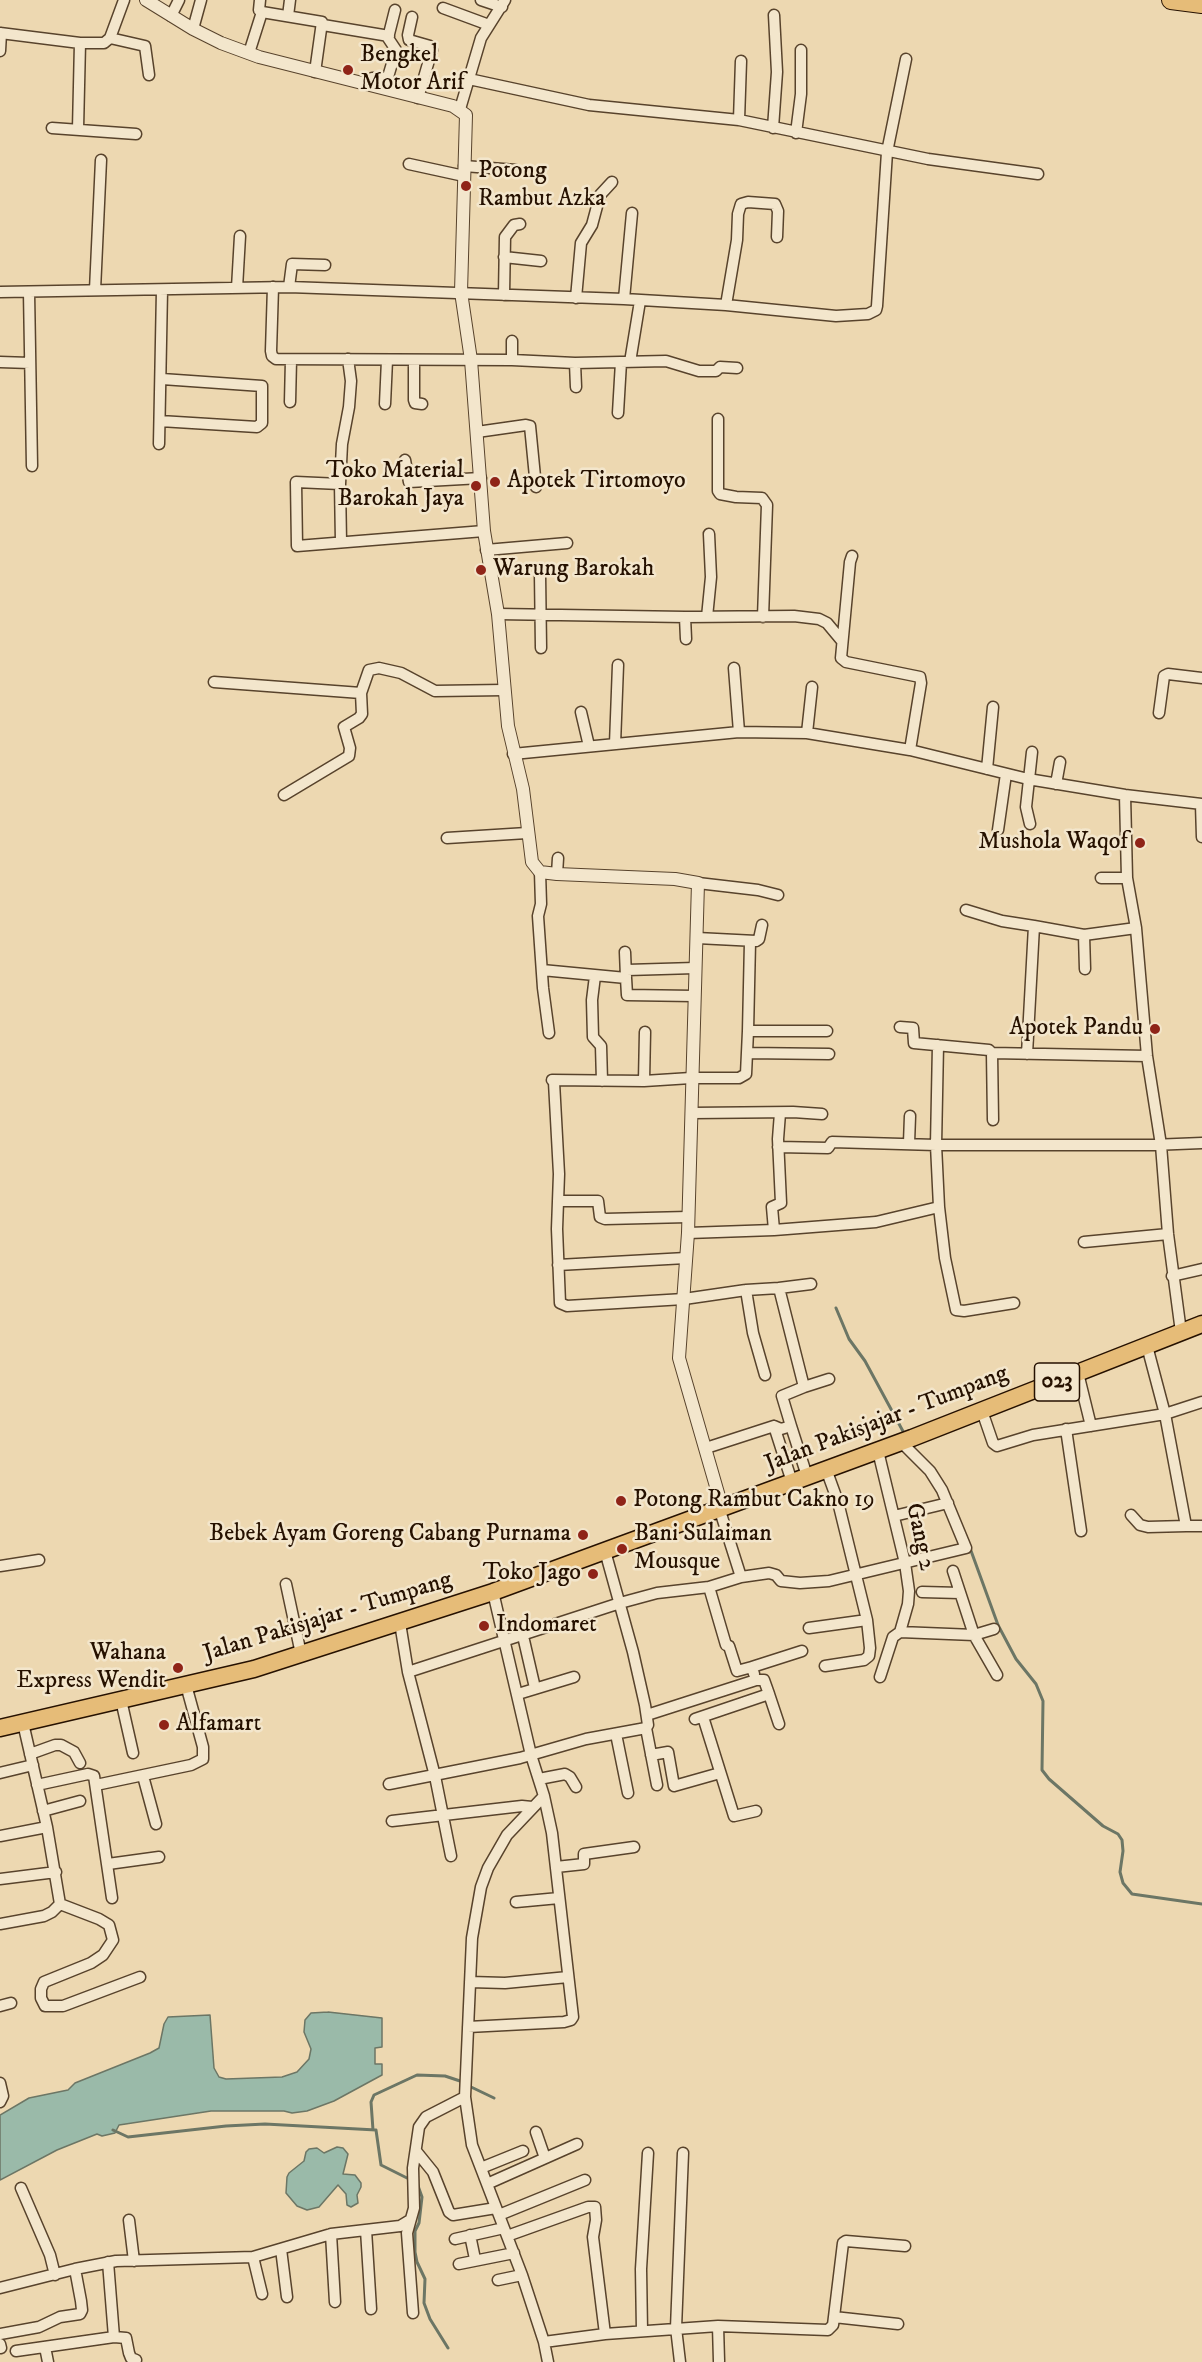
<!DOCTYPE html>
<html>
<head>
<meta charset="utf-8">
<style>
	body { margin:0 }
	canvas { display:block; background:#edd8b1 }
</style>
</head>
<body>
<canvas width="1202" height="2362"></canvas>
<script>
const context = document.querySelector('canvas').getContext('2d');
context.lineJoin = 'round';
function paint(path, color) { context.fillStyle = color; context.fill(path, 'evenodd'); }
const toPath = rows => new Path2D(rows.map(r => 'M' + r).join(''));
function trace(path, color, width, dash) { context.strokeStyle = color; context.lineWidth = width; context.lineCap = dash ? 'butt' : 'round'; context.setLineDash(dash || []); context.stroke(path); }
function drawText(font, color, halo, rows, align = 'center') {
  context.font = font + ' "IM FELL DW Pica",serif'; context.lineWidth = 5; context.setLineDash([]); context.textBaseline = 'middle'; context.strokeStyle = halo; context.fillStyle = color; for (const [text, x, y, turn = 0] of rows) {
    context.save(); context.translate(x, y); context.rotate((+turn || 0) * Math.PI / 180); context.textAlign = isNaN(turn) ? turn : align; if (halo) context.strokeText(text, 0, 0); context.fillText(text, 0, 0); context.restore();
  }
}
const water = toPath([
	[328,2012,382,2018,382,2047,375,2048,375,2064,382,2064,382,2075,334,2101,307,2111,292,2113,284,2111,211,2111,119,2125,115,2133,102,2136,97,2134,57,2150,0,2180,0,2115,29,2098,68,2090,75,2083,150,2053,159,2048,164,2024,168,2017,210,2015,214,2068,219,2077,226,2079,282,2077,297,2072,309,2059,311,2049,304,2032,305,2020,311,2013,328,2012],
	[337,2147,343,2148,348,2154,343,2174,355,2175,361,2183,361,2187,357,2195,358,2203,351,2207,347,2205,346,2194,338,2185,319,2207,307,2210,297,2206,286,2193,287,2177,289,2173,304,2161,306,2152,309,2149,317,2148,324,2153,337,2147]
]);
paint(water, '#9abaa9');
trace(water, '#6c7665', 1.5);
trace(toPath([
	[836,1308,849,1339,865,1361,905,1435],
	[970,1548,998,1625,1016,1659,1036,1684,1043,1701,1042,1770,1049,1779,1103,1826,1118,1834,1122,1840,1123,1851,1120,1872,1123,1883,1132,1894,1202,1904],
	[469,2086,494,2098],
	[113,2130,128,2137,226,2126,265,2124,376,2130,381,2165,411,2180],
	[373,2130,371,2102,374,2095,417,2075,445,2076,463,2082],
	[417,2183,422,2197,419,2223,415,2231,415,2252,417,2262,425,2279,424,2303,430,2319,448,2348]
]), '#6c7665', 3);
const minor = toPath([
	[260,0,259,10,262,12,322,22,315,72],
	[481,0,502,7],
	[443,8,489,25],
	[171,16,179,0],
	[288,16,290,0],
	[412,17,408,35,409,40,430,46,432,50,418,98],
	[323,25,389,36],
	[193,29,201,0],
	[0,33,80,43,104,43,110,38,124,0],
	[110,38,145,46,149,75],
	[0,51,1,33],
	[249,53,262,12],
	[469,79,589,105,739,120,928,159,1038,174],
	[366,83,372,78,387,78],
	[385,87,396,50,388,38,395,10],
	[460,109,481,38,505,0],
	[739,120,741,61],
	[52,128,136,134],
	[773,128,777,72,774,15],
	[78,129,80,43],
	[796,133,801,94,801,50],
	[409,164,464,176],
	[464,166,516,170],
	[504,257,541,261],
	[273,287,271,351,272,356,276,359,512,360,575,363,666,361,699,371,716,371,720,367,737,368],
	[289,287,292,264,325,265],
	[237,288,240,236],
	[95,290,101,160],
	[0,292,289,287,624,299,726,305,836,316,868,314,876,310,877,306,887,152,906,59],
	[29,292,32,466],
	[504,295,505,237,514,225,520,224],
	[576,298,581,243,592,225,600,195,612,182],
	[624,299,632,213],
	[726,305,737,240,738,214,741,204,748,202,775,204,778,211,777,237],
	[512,341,512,360],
	[414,360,414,400,415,403,422,404],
	[0,362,30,363],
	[630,362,640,301],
	[575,363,576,387],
	[290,402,291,360],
	[385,404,387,360],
	[618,413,621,362],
	[718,419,718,491,720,494,736,497,762,498,767,505,763,617],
	[160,421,257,427,262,423,262,386,162,379],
	[477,432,526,425,530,426,536,487],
	[159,444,162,290],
	[405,460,409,482,481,478],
	[340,484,342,444,349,407,351,381,348,359],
	[341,542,340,484,296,482,297,546,484,531],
	[486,550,567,543],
	[852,556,850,562,841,658,846,662,920,677,921,683,910,750],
	[540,574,541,648],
	[498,614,685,617,794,616,819,619,827,623,842,641],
	[685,617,686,639],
	[707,617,711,577,709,534],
	[734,668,739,732],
	[214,682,361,693,369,670,379,668,401,673,435,691,504,690],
	[581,712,589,746],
	[1159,713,1164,676,1168,674,1202,678],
	[807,733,812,687],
	[615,744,618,665],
	[513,754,739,732,807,733,910,750,1028,779,1125,795,1202,804],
	[987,769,993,707],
	[1056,784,1060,762],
	[284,795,349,756,350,748,344,727,359,718,362,714,361,693],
	[1125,795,1127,878,1136,928,1147,1056,1161,1145,1168,1234,1181,1332],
	[1201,804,1202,837],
	[1030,824,1026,807,1032,752],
	[998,830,1006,774],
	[447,838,527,833],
	[540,872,541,904,538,916,543,988,549,1033],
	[557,874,558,858],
	[1101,878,1127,878],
	[698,883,758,890,778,895],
	[966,910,1002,921,1034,926],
	[1084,935,1085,969],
	[697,938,756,941,759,939,762,925],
	[625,952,626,977],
	[542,970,626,978,627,995,694,996],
	[627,970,695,968],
	[595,976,592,1000,593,1037,601,1046,602,1081],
	[900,1027,913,1028,914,1043,989,1050,992,1053],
	[748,1031,750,942],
	[747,1053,829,1054],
	[1027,1054,1034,926,1084,935,1136,928],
	[552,1080,644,1081,691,1078,739,1078,746,1074,748,1031,827,1031],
	[644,1081,645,1032],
	[554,1082,559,1174,557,1229,560,1303,567,1306,684,1299,746,1290,779,1288,804,1387,829,1379],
	[692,1113,793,1112,822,1114],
	[993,1120,992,1053,1147,1056],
	[909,1143,910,1116],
	[778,1147,828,1148,832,1142,936,1145,938,1045],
	[559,1201,598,1201,600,1217,605,1219,688,1217],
	[939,1207,945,1258,956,1310,964,1311,1014,1303],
	[774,1230,772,1207,781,1203,778,1139,780,1113],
	[688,1233,774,1230,876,1222,939,1207,936,1145,1152,1145,1202,1143],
	[1084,1242,1168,1234],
	[558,1265,686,1258],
	[1172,1276,1202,1269],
	[779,1288,811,1284],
	[746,1290,753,1333,765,1375],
	[1147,1346,1165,1414,1186,1526,1202,1526],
	[1078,1373,1091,1426],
	[982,1411,993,1443,997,1446,1033,1435,1165,1414,1202,1402],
	[774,1426,792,1482],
	[791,1426,807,1476],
	[1066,1429,1081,1531],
	[706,1448,774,1426,781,1429,791,1426,782,1396,804,1387],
	[878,1451,905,1563,909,1591,908,1604,900,1632],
	[722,1507,721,1514,741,1577],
	[1131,1515,1140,1525,1148,1527,1186,1526],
	[894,1516,948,1503],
	[605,1551,633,1652,645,1705,648,1725,646,1728,657,1785],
	[0,1566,39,1560],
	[286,1584,301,1654],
	[709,1587,726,1645,729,1646,737,1671,752,1667],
	[493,1592,531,1755,544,1796,507,1835,488,1868,481,1887,472,1938,465,2097,472,2145,522,2275,544,2342,548,2362],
	[922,1592,960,1593],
	[400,1623,408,1672,435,1776,451,1856],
	[809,1628,867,1620],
	[994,1629,974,1635,997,1675],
	[523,1636,535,1688],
	[825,1666,864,1660,869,1656,870,1648,867,1620,838,1502,826,1469],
	[408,1672,620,1603,657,1593,709,1587,741,1577,769,1573,776,1575,781,1581,800,1583,829,1581,966,1548,942,1490,930,1471,901,1442],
	[754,1674,752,1667,802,1651],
	[880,1677,893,1637,900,1632,974,1635,953,1571],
	[518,1694,574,1677],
	[769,1694,779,1724],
	[121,1700,133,1753],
	[647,1715,756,1680,764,1680,769,1694,695,1719],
	[703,1717,734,1816,756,1811],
	[23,1723,47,1827,60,1904],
	[616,1734,628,1793],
	[30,1754,55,1745,61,1745,74,1752,80,1763],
	[651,1755,668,1752,674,1786,720,1773],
	[0,1773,33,1765],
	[143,1776,156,1824],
	[539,1779,565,1774,570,1777,576,1787],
	[389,1784,520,1758,586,1739,646,1728],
	[37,1785,88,1774,94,1776,112,1898],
	[96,1785,191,1765,203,1759,203,1747,186,1685],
	[43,1811,80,1801],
	[392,1821,522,1806,532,1807],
	[0,1836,47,1827],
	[108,1864,159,1857],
	[556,1867,584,1864,584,1854,634,1847],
	[0,1879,56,1872],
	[516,1902,559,1898],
	[60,1904,99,1919,109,1925,113,1940,103,1955,91,1963,44,1982,41,1989,41,1998,45,2006,63,2006,140,1977],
	[0,1924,44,1916,52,1912,60,1904],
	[470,1982,505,1983,568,1977],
	[0,2006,11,2003],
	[468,2027,564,2022,571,2020,573,2017,552,1833,544,1796],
	[0,2083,3,2096,0,2102],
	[536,2132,545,2158],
	[416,2151,433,2172,449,2212,453,2215,496,2208],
	[481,2168,523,2151],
	[487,2184,577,2144],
	[21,2188,50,2255,55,2275],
	[499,2215,585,2180],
	[129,2220,134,2261],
	[366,2230,371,2309],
	[331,2234,335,2302],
	[470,2235,475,2259],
	[507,2236,588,2207,595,2207,596,2220,593,2237,605,2334],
	[455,2239,504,2228],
	[281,2249,287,2297],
	[253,2257,262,2294],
	[459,2264,514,2253],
	[498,2280,522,2275],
	[0,2288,75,2269,116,2261,253,2257,331,2234,400,2226,410,2220],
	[413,2313,407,2233,414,2208,413,2168,419,2127,426,2117,465,2097],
	[834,2317,898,2324],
	[718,2326,719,2361],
	[642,2331,641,2269,648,2153],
	[0,2334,39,2327,60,2317,80,2314,82,2310,81,2301,75,2269],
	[114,2337,126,2338,129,2353,131,2358,136,2360],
	[544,2342,605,2334,718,2326,828,2330,833,2325,843,2243,846,2241,905,2246],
	[0,2344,1,2348],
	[45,2347,48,2362],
	[16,2351,114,2337,108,2262],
	[680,2362,676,2328,683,2153]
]);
const tertiary = toPath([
	[146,0,193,29,221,43,259,57,453,106,466,115,461,292,471,360,484,531,498,614,508,726,523,789,532,862,540,872,557,874,675,879,698,883,688,1233,679,1358,722,1507]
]);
const primary = toPath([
	[0,1728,254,1669,493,1592,912,1438,1202,1324]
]);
const motorway = toPath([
	[1171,0,1202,4]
]);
trace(minor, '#58432c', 13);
trace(tertiary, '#58432c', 14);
trace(primary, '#261100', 19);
trace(motorway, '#261100', 20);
trace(minor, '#f3e6cc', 10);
trace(tertiary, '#f3e6cc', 12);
trace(primary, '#e6bc78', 16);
trace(motorway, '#e6bc78', 18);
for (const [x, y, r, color] of [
	[348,70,6,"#8f2418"],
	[466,186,6,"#8f2418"],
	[495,482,6,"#8f2418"],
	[476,486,6,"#8f2418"],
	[481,570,6,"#8f2418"],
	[1140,843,6,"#8f2418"],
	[1155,1029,6,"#8f2418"],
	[621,1501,6,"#8f2418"],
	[583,1535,6,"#8f2418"],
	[622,1549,6,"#8f2418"],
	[593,1574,6,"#8f2418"],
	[484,1626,6,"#8f2418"],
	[178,1668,6,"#8f2418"],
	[164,1725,6,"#8f2418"]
]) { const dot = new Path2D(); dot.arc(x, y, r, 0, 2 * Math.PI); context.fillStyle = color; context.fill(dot); trace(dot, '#f3e6cc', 2); }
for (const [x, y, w] of [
	[1057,1382,45]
]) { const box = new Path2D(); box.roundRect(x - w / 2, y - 19, w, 38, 4.5); context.fillStyle = '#f3e6cc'; context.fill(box); trace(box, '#261100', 1.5); }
drawText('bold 22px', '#261100', null, [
	["023",1057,1382]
]);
drawText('24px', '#261100', '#f3e6cc', [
	["Bengkel",360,56],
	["Motor Arif",360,84],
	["Potong",478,172],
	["Rambut Azka",478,200],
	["Toko Material",464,472,"right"],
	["Barokah Jaya",464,500,"right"],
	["Apotek Tirtomoyo",507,482],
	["Warung Barokah",493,570],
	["Mushola Waqof",1128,843,"right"],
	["Apotek Pandu",1143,1029,"right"],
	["Potong Rambut Cakno 19",633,1501],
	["Bebek Ayam Goreng Cabang Purnama",571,1535,"right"],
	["Bani Sulaiman",634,1535],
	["Mousque",634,1563],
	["Toko Jago",581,1574,"right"],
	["Indomaret",496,1626],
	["Wahana",166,1654,"right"],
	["Express Wendit",166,1682,"right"],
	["Alfamart",176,1725]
], 'left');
drawText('24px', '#261100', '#f3e6cc', [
	["Jalan Pakisjajar - Tumpang",887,1420,-21],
	["Gang 2",919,1537,78],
	["Jalan Pakisjajar - Tumpang",328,1618,-17]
]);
</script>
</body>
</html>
